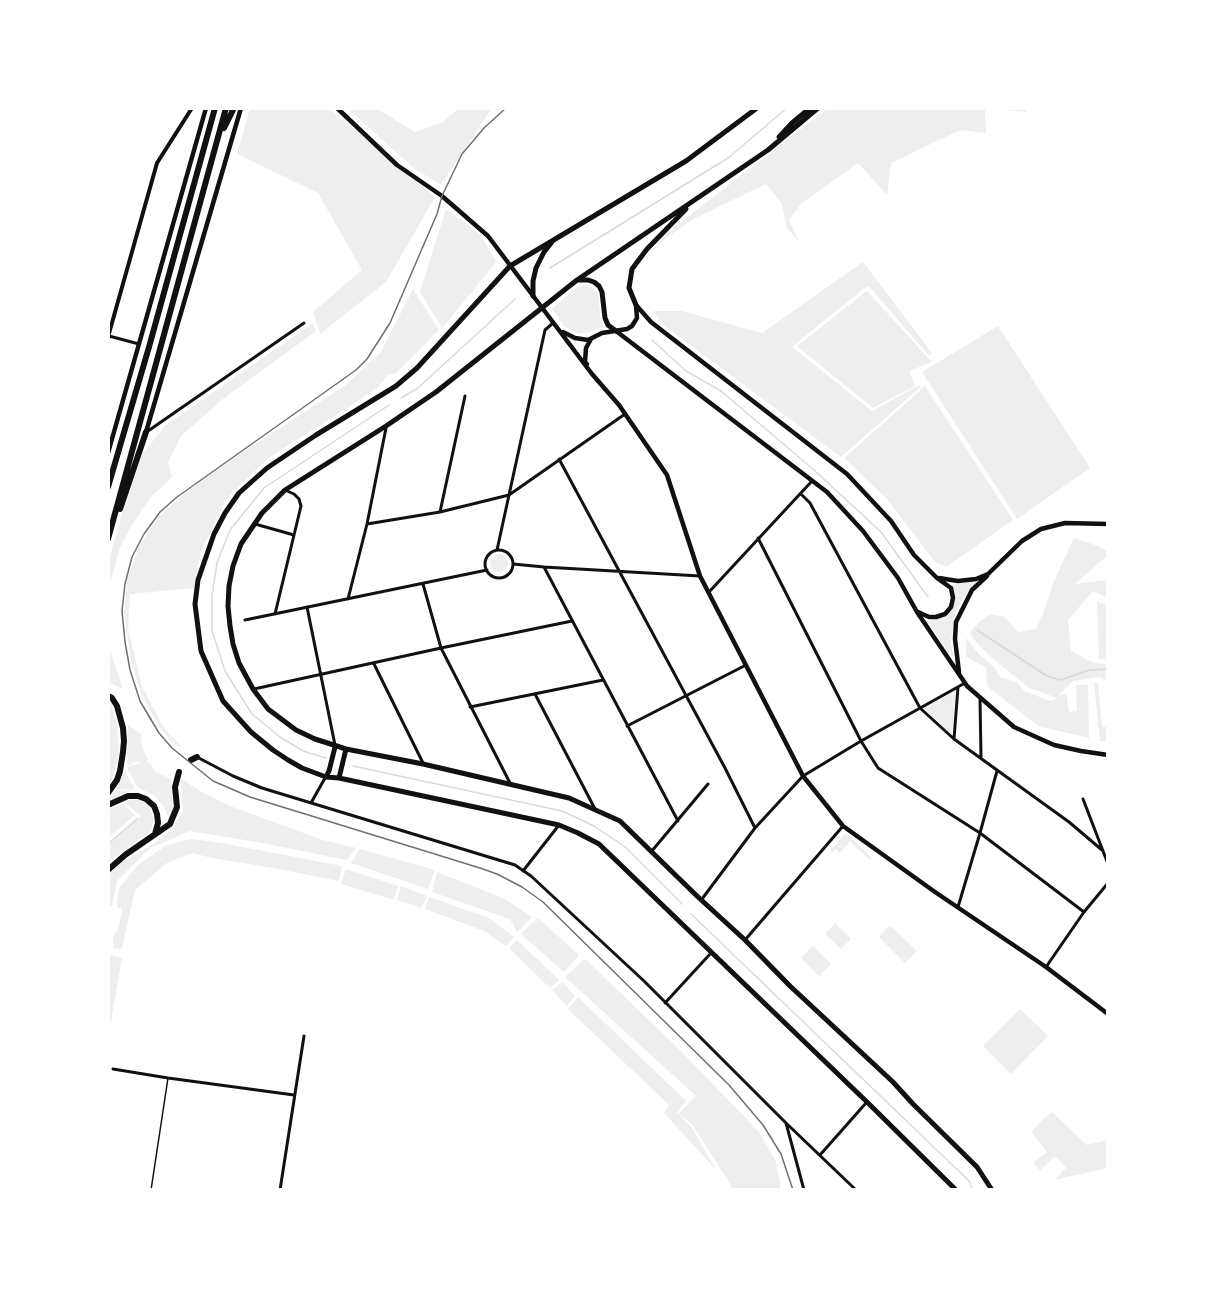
<!DOCTYPE html>
<html>
<head>
<meta charset="utf-8">
<style>
	body { margin:0 }
	#map { position:relative; width:1216px; height:1298px; overflow:hidden; background:#fff; font-family:"Playfair Display",serif }
	canvas { display:block }
	.frame { position:absolute; inset:0; border:110px solid #fff; pointer-events:none }
</style>
</head>
<body>
<div id="map">
<canvas width="1216" height="1298"></canvas>
<div class="frame"></div>
</div>
<script>
const context = document.querySelector('canvas').getContext('2d');
context.lineJoin = 'round';
function paint(path, color) { context.fillStyle = color; context.fill(path, 'evenodd'); }
const toPath = rows => new Path2D(rows.map(r => 'M' + r).join(''));
function trace(path, color, width, dash) { context.strokeStyle = color; context.lineWidth = width; context.lineCap = dash ? 'butt' : 'round'; context.setLineDash(dash || []); context.stroke(path); }
paint(toPath([
	[250,108,327,108,336,114,435,197,386,282,320,334,313,312,362,270,318,193,237,154],
	[347,108,376,108,415,132,443,122,459,108,492,108,441,185,415,169],
	[828,108,1027,108,1026,112,985,108,986,133,960,130,891,163,887,195,858,163,801,204,789,220,799,242,787,228,782,204,766,184,693,219,669,236,646,257,667,233],
	[446,209,480,234,496,262,442,328,420,292],
	[863,262,932,353,929,356,869,286,863,289,792,347,872,411,919,385,921,387,841,457,662,324,654,311,682,311,762,333],
	[586,284,598,293,600,314,603,326,593,331,579,334,564,326,552,309,572,291],
	[413,289,439,330,396,373,388,375,378,387,346,409,271,456,227,498,201,551,194,588,130,594,128,629,142,686,164,728,184,750,175,745,158,726,141,693,131,661,124,612,128,577,139,547,159,516,191,489,230,461,347,384,381,352],
	[867,291,932,362,909,371,915,386,873,408,797,346],
	[313,323,316,331,223,399,181,436,168,462,172,477,150,498,130,528,120,548,108,590,108,602,108,563,120,520,143,453,166,425],
	[998,326,1090,468,1017,519,922,372],
	[925,386,1013,520,946,567,935,562,887,499,844,458],
	[1074,538,1098,546,1108,552,1108,555,1075,584,1108,580,1108,598,1093,591,1068,620,1071,651,1094,663,1108,664,1108,681,1100,677,1073,681,1058,696,1066,693,1069,712,1077,711,1076,685,1088,685,1089,738,1038,726,987,686,986,667,966,657,966,638,979,654,995,668,1001,678,1017,682,1024,691,1050,701,1057,698,1029,688,991,657,973,639,970,632,980,621,991,614,1005,617,1018,632,1036,629,1045,609,1053,583],
	'490 563a9 9 0 1 1 18 0a9 9 0 1 1-18 0Z',
	[979,580,966,594,957,609,953,623,951,642,954,660,927,621,945,617,953,608,955,598,952,585],
	[1097,602,1108,605,1108,660,1099,659],
	[108,645,123,689,108,682],
	[1094,683,1098,683,1102,727,1108,727,1108,741,1100,741],
	[956,690,952,734,923,708],
	[108,702,111,704,117,724,119,754,111,783,108,786],
	[128,725,141,734,142,747,148,760,145,762,150,763,154,771,171,779,173,809,169,819,164,807,155,796,137,787,127,767,142,762,135,762,127,766],
	[125,771,135,789,132,789,108,802,113,793,117,791,130,790,116,789],
	[180,778,200,791,230,806,323,840,356,848,347,860,257,842,190,831,150,848,117,881,112,907,108,905,109,874,122,862,155,843,172,829,183,810],
	[129,800,140,800,148,805,154,818,151,831,108,862,108,845,141,816,125,803],
	[123,804,135,815,108,838,108,809],
	[846,833,872,858,870,860,850,841,840,853,835,849,832,853,830,850],
	[191,839,222,843,342,866,339,881,274,868,212,858,192,853,167,863,135,890,122,948,114,949,113,938,119,926,122,909,117,907,119,888,138,865,167,845],
	[360,849,435,870,428,889,351,863],
	[346,869,398,886,394,900,341,884],
	[437,872,505,899,532,917,517,932,510,919,432,892],
	[401,886,427,896,421,908,397,900],
	[429,897,489,918,514,937,506,946,484,931,425,909],
	[538,918,579,955,564,972,521,934],
	[835,923,851,939,841,949,825,934],
	[890,925,917,951,905,963,879,937],
	[517,940,559,980,550,988,509,948],
	[813,946,831,964,819,976,801,958],
	[110,955,122,958,108,1038,108,963],
	[585,959,679,1049,759,1132,776,1162,781,1190,734,1190,691,1123,679,1114,692,1128,717,1171,664,1113,669,1105,568,1009,578,997,686,1101,677,1113,678,1114,696,1096,565,977],
	[562,982,575,996,567,1006,552,990],
	[1020,1009,1048,1036,1011,1074,983,1046],
	[1052,1112,1087,1145,1108,1140,1108,1168,1054,1180,1066,1168,1055,1156,1040,1170,1033,1163,1047,1152,1031,1132,1043,1119]
]), '#eee');
trace(toPath([
	[550,268,728,158,787,108],
	[652,340,686,371,721,391,814,470,881,532,928,597],
	[401,398,418,388,515,299],
	[977,630,1047,676,1061,680,1089,670,1108,669],
	[326,758,303,751,280,737,252,714,225,671,212,631,212,596,217,563,230,530,264,488,389,405],
	[353,766,562,811,594,826,624,846,682,904],
	[108,844,137,819],
	[691,914,969,1181,973,1190]
]), '#d9d9d9', 1.5);
trace(toPath([
	[151,1190,168,1078]
]), '#111', 1.5);
trace(toPath([
	[109,336,139,344],
	[148,431,304,323],
	[559,459,725,768,755,828],
	[801,494,810,503,920,708,954,739,1069,822,1102,850],
	[440,512,465,396],
	[255,524,294,535],
	[367,524,440,512,509,495,625,414],
	[758,538,861,741,878,768,980,833,1084,912],
	[497,550,545,330,553,323],
	'485 564a14 14 0 1 1 28 0a14 14 0 1 1-28 0Z',
	[513,564,544,567,700,576],
	[544,567,678,821],
	[423,584,441,648,510,783],
	[709,592,812,481],
	[348,599,367,524,386,428],
	[307,607,335,745],
	[275,614,301,506,299,499,294,494,285,490],
	[245,620,487,570],
	[374,664,423,763],
	[254,689,441,648,572,621],
	[535,694,595,809],
	[980,699,981,757],
	[470,707,603,680],
	[627,726,746,665],
	[954,739,958,687],
	[197,757,233,776,262,788,515,865,531,876,644,981,786,1123,804,1190],
	[1083,799,1108,864],
	[311,803,325,778],
	[651,852,708,784],
	[523,871,559,825],
	[702,899,755,828,803,776,861,741,965,683],
	[958,907,980,833,997,771],
	[745,940,843,826],
	[1046,967,1084,912,1108,883],
	[665,1003,711,953],
	[113,1069,168,1078,294,1095],
	[786,1123,856,1190],
	[820,1155,866,1103],
	[280,1190,304,1036]
]), '#111', 3);
trace(toPath([
	[108,337,157,163,192,108]
]), '#111', 4);
trace(toPath([
	[337,108,397,165,442,196,488,236,592,374,619,405,667,475,700,576,803,776,843,826,935,892,1046,967,1108,1014],
	[636,305,651,322,847,474,891,521,914,555,937,578,951,588,953,598,951,607,945,614,936,617,929,617,918,612],
	[616,331,827,492,863,531,898,578,917,612,967,686,1014,727,1054,745,1081,751,1108,755],
	[563,332,575,338,588,340,602,333,627,329,632,326,637,318,636,305],
	[587,364,585,362,586,348,591,339],
	[146,432,241,108],
	[108,453,206,108],
	[939,578,958,581,976,579,988,574,1022,541,1041,529,1065,523,1108,524],
	[959,672,955,639,956,622,972,590,987,576]
]), '#111', 4.5);
trace(toPath([
	[757,108,686,161,510,266,417,368,396,386,316,435,267,468,239,493,225,513,214,534,198,580,195,604,201,651,223,701,251,732,273,750,288,760,302,768,326,777,339,778,559,825,578,833,599,844,867,1102,956,1190],
	[818,108,768,150,577,280,436,392,386,426,285,490,262,513,241,544,233,566,229,586,228,606,230,626,233,644,239,663,253,689,268,709,296,730,315,739,346,749,423,764,569,798,620,821,698,897,745,940,790,986,893,1082,913,1104,977,1167,992,1190],
	[779,137,792,123,810,108],
	[578,280,588,280,594,282,599,286,602,292,605,318,608,325,616,331],
	[533,296,533,281,536,268,544,252,552,242],
	[636,305,629,288,632,269,647,249,686,209],
	[326,777,329,771,335,747],
	[339,778,346,749]
]), '#111', 5);
trace(toPath([
	[224,128,234,108],
	[108,487,149,347,215,108],
	[120,509,146,432],
	[108,539,226,108],
	[108,696,112,698,117,706,123,728,124,741,123,752,120,771,117,780,108,793],
	[191,760,197,757],
	[108,805,128,796,138,796,146,799,154,806,157,814,158,823,155,834],
	[108,870,125,855,170,824,177,807,175,787,179,772]
]), '#111', 6);
trace(toPath([
	[506,108,484,128,462,154,442,196,437,214,390,323,367,359,356,370,177,497,160,512,144,534,132,557,125,584,122,611,125,642,130,670,140,701,159,733,172,748,213,781,250,797,480,868,497,874,522,887,543,902,729,1085,763,1125,781,1154,793,1190]
]), '#707070', 1.5);
</script>
</body>
</html>
